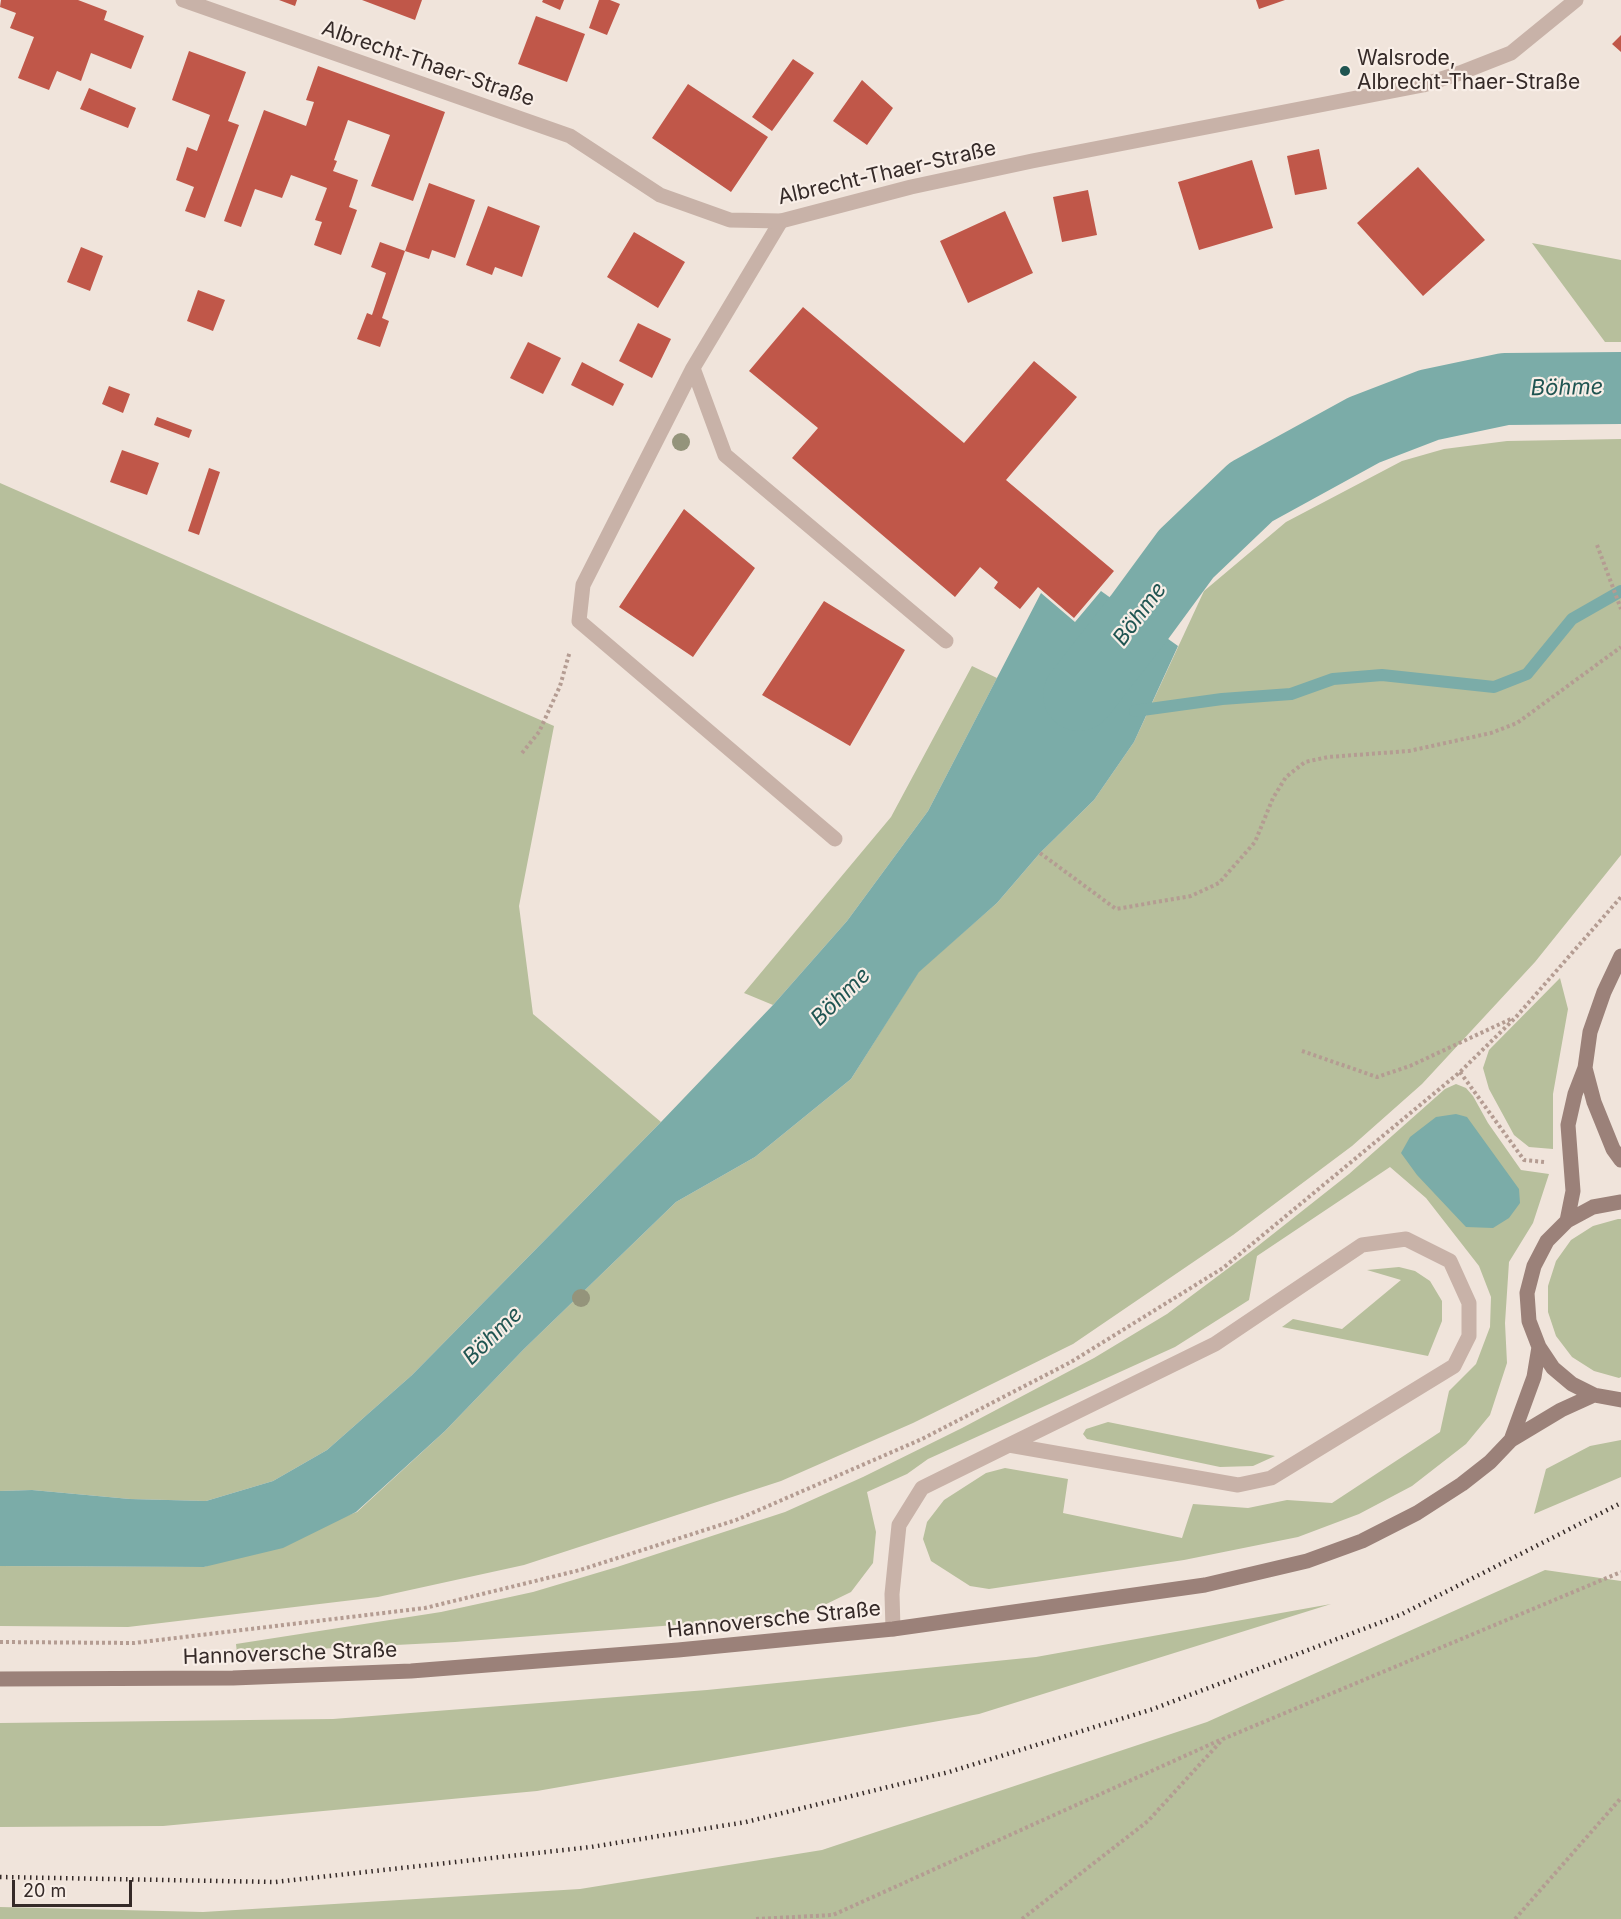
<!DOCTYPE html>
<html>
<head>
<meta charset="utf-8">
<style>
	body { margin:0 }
	#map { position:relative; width:1621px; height:1919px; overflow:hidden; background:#f0e4db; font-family:Inter,sans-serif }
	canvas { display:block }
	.scale { position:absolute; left:12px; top:1880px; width:120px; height:27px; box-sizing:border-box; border:3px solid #352a28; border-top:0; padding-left:8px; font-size:18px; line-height:21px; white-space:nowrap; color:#352a28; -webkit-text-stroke:4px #f8eee7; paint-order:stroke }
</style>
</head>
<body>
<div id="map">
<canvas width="1621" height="1919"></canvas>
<div class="scale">20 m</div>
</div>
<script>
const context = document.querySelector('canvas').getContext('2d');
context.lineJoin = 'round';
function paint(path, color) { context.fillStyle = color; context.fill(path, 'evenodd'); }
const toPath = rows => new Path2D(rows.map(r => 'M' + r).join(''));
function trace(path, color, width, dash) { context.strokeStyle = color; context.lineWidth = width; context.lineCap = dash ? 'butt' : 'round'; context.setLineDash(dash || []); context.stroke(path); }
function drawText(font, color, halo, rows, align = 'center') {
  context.font = font + ' Inter,sans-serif'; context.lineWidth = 4.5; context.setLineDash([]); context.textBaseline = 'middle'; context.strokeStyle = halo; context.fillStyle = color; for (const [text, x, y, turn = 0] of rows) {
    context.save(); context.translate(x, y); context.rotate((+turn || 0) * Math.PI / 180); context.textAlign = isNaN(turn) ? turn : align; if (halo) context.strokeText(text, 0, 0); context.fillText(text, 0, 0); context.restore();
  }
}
paint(toPath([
	[1532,243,1621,260,1621,342,1605,342],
	[1621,439,1621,855,1535,962,1422,1084,1352,1146,1233,1235,1073,1344,913,1423,781,1481,524,1565,378,1597,128,1627,0,1626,0,1566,204,1567,357,1512,445,1431,524,1349,676,1202,755,1157,851,1079,919,971,997,903,1040,853,1094,800,1134,742,1204,591,1286,522,1402,461,1444,449,1507,441],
	[0,483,554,726,519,906,533,1014,661,1122,412,1375,327,1450,273,1481,206,1501,130,1499,32,1490,0,1491],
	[972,666,997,678,928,811,847,921,773,1005,744,993,891,817],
	[1560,978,1568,1009,1553,1094,1553,1149,1529,1147,1514,1135,1489,1089,1483,1068,1489,1050],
	[1456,1084,1466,1088,1473,1096,1488,1123,1521,1170,1549,1174,1533,1223,1509,1262,1505,1323,1507,1363,1490,1415,1466,1444,1412,1486,1359,1514,1298,1537,1184,1560,989,1589,970,1586,931,1561,923,1539,927,1522,944,1500,986,1473,1005,1468,1068,1479,1063,1513,1182,1538,1193,1504,1248,1508,1287,1500,1332,1503,1440,1432,1449,1391,1476,1364,1490,1327,1491,1297,1479,1266,1426,1198,1390,1167,1257,1256,1249,1300,1175,1347,928,1459,907,1474,867,1492,876,1532,873,1563,851,1592,814,1610,688,1624,455,1642,237,1653,236,1644,441,1612,533,1592,617,1567,785,1512,863,1477,962,1428,1094,1358,1167,1314,1254,1249,1349,1174,1445,1089],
	[1618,1219,1621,1219,1621,1377,1619,1378,1594,1371,1572,1357,1556,1336,1548,1312,1548,1286,1556,1261,1571,1240,1593,1226],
	[1399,1267,1415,1271,1430,1281,1442,1301,1442,1321,1428,1356,1282,1327,1293,1319,1342,1329,1401,1280,1367,1270],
	[1108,1422,1275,1456,1253,1466,1220,1467,1087,1439,1083,1434,1086,1429],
	[1621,1440,1621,1477,1534,1514,1546,1469,1590,1446],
	[1545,1570,1621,1581,1621,1919,0,1919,0,1907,203,1912,580,1889,822,1850,1207,1722],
	[1331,1604,979,1714,537,1791,163,1826,0,1827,0,1723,333,1719,707,1690,1036,1657]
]), '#b7bf9c');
paint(toPath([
	[1101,591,1178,646,1134,742,1094,800,1040,853,997,903,919,972,851,1079,755,1157,676,1202,524,1349,445,1431,356,1512,283,1548,204,1567,0,1566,0,1491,32,1490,130,1499,206,1501,273,1481,327,1450,412,1375,661,1122,773,1005,847,921,928,811,1041,593,1075,622],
	[1456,1114,1467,1117,1519,1189,1520,1203,1509,1218,1493,1228,1466,1227,1417,1175,1401,1153,1410,1137,1436,1117]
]), '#7baca8');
trace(toPath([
	[1135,711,1222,699,1291,694,1333,679,1382,675,1494,687,1527,674,1572,619,1621,591]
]), '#7baca8', 12);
trace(toPath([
	[1079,695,1139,618,1186,554,1251,492,1364,430,1429,405,1505,389,1621,388]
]), '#7baca8', 72);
paint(toPath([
	[1,0,78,0,107,11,104,20,144,36,131,69,91,53,81,81,57,71,49,90,18,78,34,37,10,28,16,13,0,7],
	[279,0,297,0,295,6],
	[362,0,422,0,415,20],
	[543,0,564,0,560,10,542,2],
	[599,0,610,0,620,4,607,35,589,28],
	[1256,0,1285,0,1259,9],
	[536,16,585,34,567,82,518,64],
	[1621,35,1621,52,1612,44],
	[189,51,246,72,228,121,239,125,205,218,185,211,194,187,176,180,187,147,197,151,210,115,172,100],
	[793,59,814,73,772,131,752,117],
	[318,66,445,112,413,201,371,186,390,135,348,120,334,160,337,161,333,171,358,180,349,207,357,210,341,255,314,245,322,222,315,220,327,188,291,175,282,198,255,189,241,227,224,221,264,110,306,126,314,102,306,100],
	[862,80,893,108,867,145,833,121],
	[688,84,768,137,731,192,652,138],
	[89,88,136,108,128,128,80,109],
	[1319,149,1327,189,1295,195,1287,156],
	[1252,160,1273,228,1199,250,1178,182],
	[1418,167,1485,240,1423,296,1357,223],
	[429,183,475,200,455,258,432,250,429,259,405,251],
	[1088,190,1097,235,1062,242,1053,197],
	[488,206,540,226,522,277,495,267,492,275,466,265],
	[1005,211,1033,273,968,303,940,241],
	[634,232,685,262,658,308,607,277],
	[380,242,405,251,382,318,389,321,380,347,357,339,367,313,372,315,386,273,371,267],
	[81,247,103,256,90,291,67,282],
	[198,290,225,300,213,331,187,321],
	[803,307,964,443,1034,361,1077,397,1006,480,1114,571,1074,618,1038,587,1020,609,994,588,998,582,980,567,955,597,792,458,818,428,749,371],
	[638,323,671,339,652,378,619,361],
	[528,342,561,358,543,394,510,378],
	[582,362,624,384,613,406,571,385],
	[109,386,130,394,123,413,102,404],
	[157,417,192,430,189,438,154,425],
	[122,450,159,463,147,495,110,482],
	[209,468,220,472,199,535,188,531],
	[684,509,755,568,693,657,619,607],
	[824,601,905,650,850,746,762,695]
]), '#c05749');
trace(toPath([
	[1597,545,1621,609],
	[522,753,539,732,560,686,570,651],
	[1040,853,1116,909,1191,896,1219,883,1255,842,1273,798,1286,777,1305,762,1328,757,1409,751,1491,733,1517,723,1621,647],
	[1302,1051,1377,1077,1410,1066,1513,1018],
	[1460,1072,1524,1160,1544,1162],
	[0,1642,134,1643,425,1608,580,1570,736,1520,922,1439,1071,1362,1223,1268,1460,1072,1516,1017,1621,897],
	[756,1919,833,1915,1220,1740],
	[1022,1919,1148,1821,1223,1739,1621,1572],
	[1515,1919,1621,1798]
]), '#b49c92', 4, [3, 3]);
trace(toPath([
	[781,221,693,368,583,585,579,621,835,839],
	[693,368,725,455,946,641],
	[893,1629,892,1594,899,1525,922,1488,1009,1445,1238,1485,1271,1478,1454,1366,1469,1336,1469,1303,1450,1261,1406,1239,1362,1245,1215,1344,1009,1445]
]), '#c8b2a8', 15);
trace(toPath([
	[183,0,570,136,660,195,730,220,781,221,911,187,1032,161,1423,85,1460,73,1511,53,1576,0]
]), '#c8b2a8', 15);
trace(toPath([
	[1585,1068,1594,1102,1613,1149,1621,1160],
	[1621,1202,1593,1207,1567,1221,1547,1241,1534,1266,1527,1293,1529,1321,1539,1347,1553,1368,1572,1384,1594,1395,1621,1400],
	[1567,1221,1573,1191,1568,1125,1575,1094,1585,1068,1590,1032,1604,992,1621,956],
	[1511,1440,1534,1377,1539,1347],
	[0,1679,233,1678,411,1671,678,1650,893,1629,1205,1585,1307,1561,1362,1541,1417,1513,1462,1484,1490,1462,1511,1440,1561,1410,1594,1395]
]), '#9b8179', 15);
trace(toPath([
	[0,1877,275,1882,591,1847,746,1822,949,1772,1153,1709,1400,1615,1621,1503]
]), '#352a28', 4.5, [1.5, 4.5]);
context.fillStyle = '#94947b';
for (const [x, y] of [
	[681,442],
	[581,1298]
]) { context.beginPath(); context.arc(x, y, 9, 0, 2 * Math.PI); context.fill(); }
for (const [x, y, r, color] of [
	[1345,71,6,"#1f5451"]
]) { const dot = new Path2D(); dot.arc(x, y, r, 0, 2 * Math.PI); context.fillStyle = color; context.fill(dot); trace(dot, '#f8eee7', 2); }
drawText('21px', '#352a28', '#f8eee7', [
	["Walsrode,",1357,59],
	["Albrecht-Thaer-Straße",1357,83]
], 'left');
drawText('21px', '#352a28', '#f8eee7', [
	["Albrecht-Thaer-Straße",428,64,19],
	["Albrecht-Thaer-Straße",887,173,-13],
	["Hannoversche Straße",774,1620,-6],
	["Hannoversche Straße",290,1654,-2]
]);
drawText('italic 22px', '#1f5451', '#f8eee7', [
	["Böhme",1567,388,-1],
	["Böhme",1140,614,-53],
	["Böhme",841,997,-44],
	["Böhme",493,1336,-44]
]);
</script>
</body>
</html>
